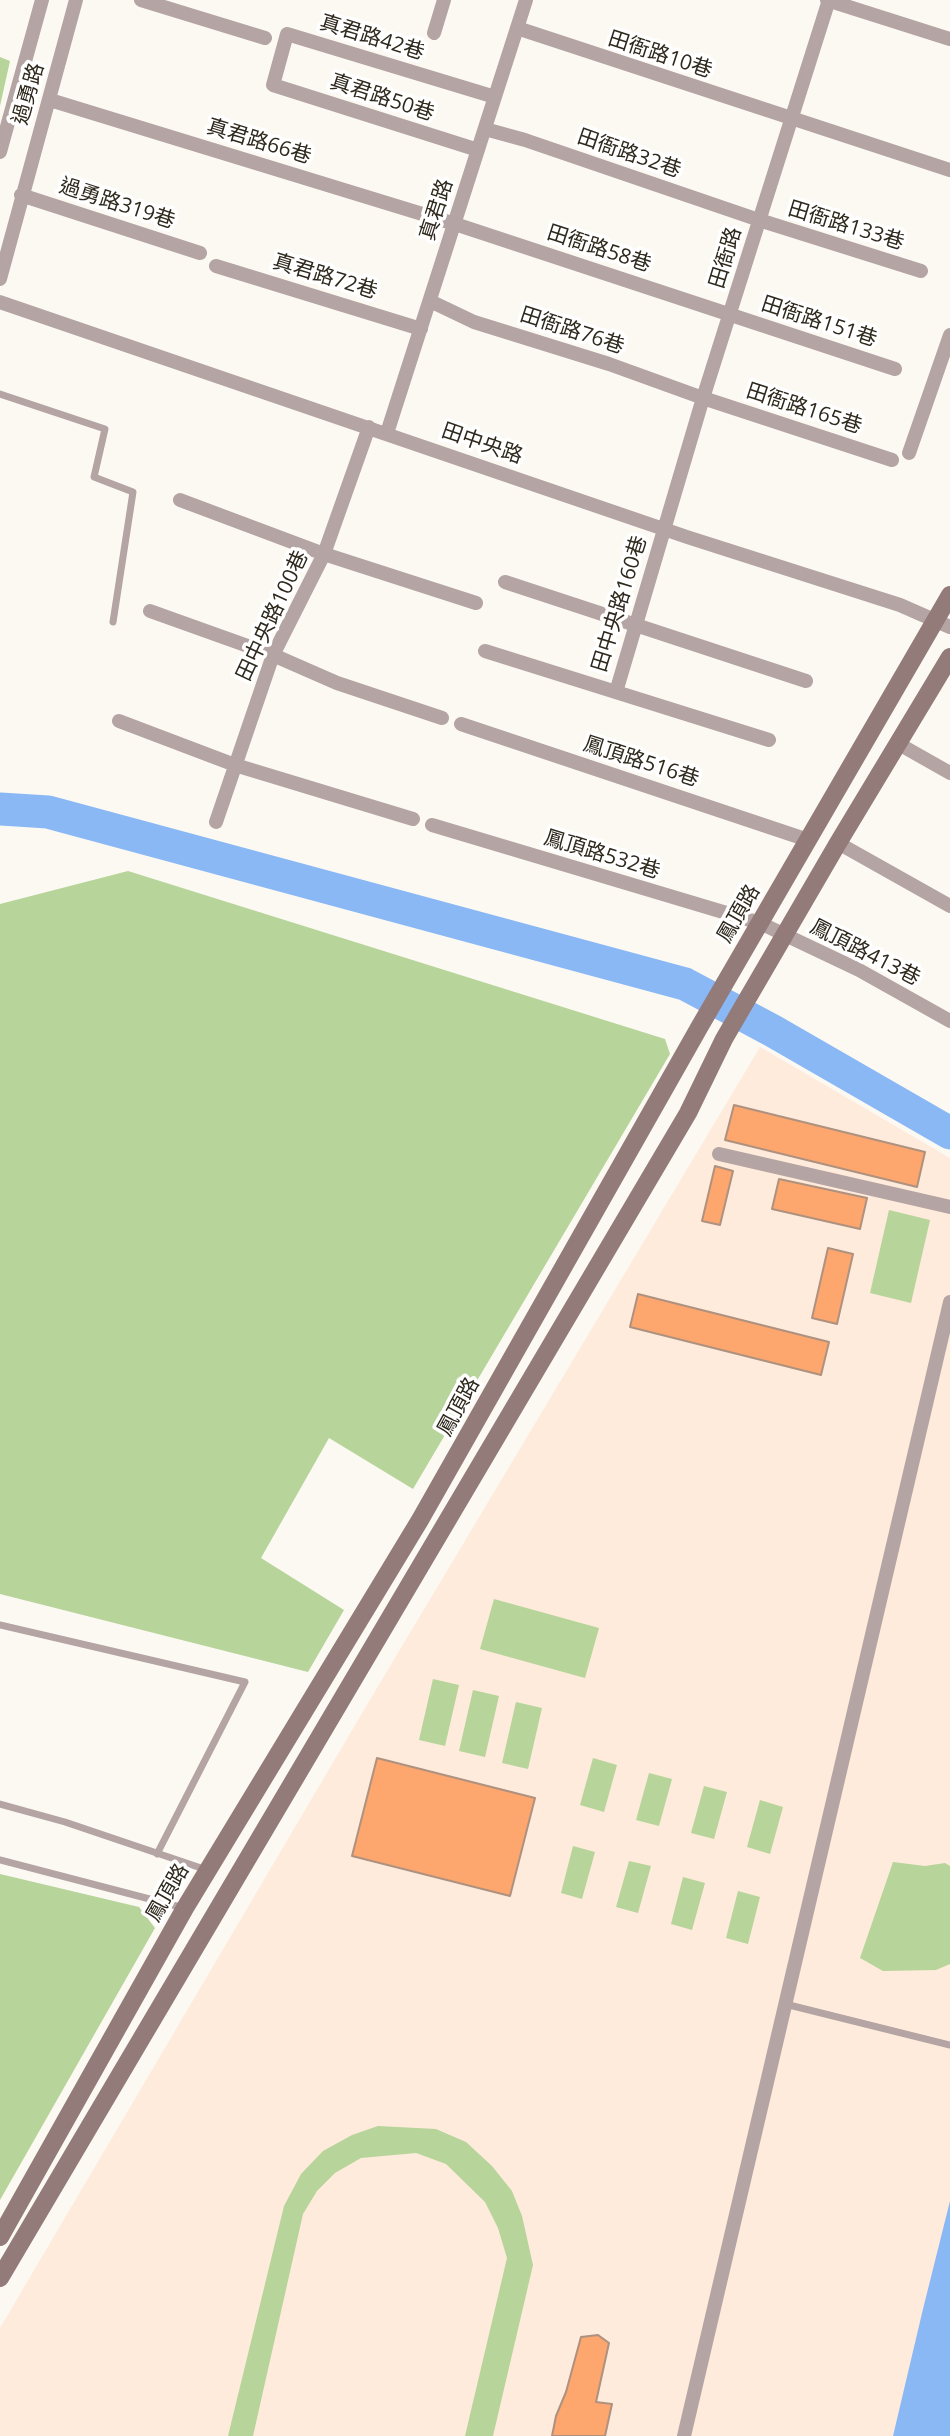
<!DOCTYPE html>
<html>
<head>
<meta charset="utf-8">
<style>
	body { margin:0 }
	canvas { display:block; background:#fcf9f3 }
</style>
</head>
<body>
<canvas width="950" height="2436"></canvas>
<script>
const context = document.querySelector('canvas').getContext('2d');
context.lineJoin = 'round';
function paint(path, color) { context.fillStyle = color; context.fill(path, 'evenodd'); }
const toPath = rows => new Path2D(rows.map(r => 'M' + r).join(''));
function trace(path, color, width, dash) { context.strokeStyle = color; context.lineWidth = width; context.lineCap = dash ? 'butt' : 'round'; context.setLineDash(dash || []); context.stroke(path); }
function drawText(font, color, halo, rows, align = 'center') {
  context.font = font + ' "Open Sans","Noto Sans TC",sans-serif'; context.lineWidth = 7; context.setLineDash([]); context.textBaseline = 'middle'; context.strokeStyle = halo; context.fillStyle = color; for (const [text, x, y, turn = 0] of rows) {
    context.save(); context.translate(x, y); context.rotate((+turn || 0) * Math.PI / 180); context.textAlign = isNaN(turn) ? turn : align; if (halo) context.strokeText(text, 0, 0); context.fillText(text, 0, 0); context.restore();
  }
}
paint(toPath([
	[760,1047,950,1158,950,2436,0,2436,0,2328,371,1698]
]), '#feebdb');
paint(toPath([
	[0,57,10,61,0,106],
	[128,871,665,1039,670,1054,413,1489,329,1438,261,1558,344,1610,308,1672,0,1594,0,904],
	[889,1210,930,1220,911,1303,870,1293],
	[494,1599,599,1628,585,1678,480,1649],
	[433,1679,459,1685,445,1746,419,1740],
	[473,1690,499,1696,485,1757,459,1751],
	[516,1702,542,1708,528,1769,502,1763],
	[593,1758,617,1765,604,1812,580,1805],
	[649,1773,672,1779,659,1826,636,1820],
	[704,1786,727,1792,714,1839,691,1833],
	[760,1800,783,1807,770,1854,747,1847],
	[573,1846,595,1852,582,1899,561,1893],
	[629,1861,651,1866,638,1913,616,1907],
	[893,1862,925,1866,945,1863,950,1866,950,1964,936,1970,883,1971,860,1958],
	[0,1874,139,1907,155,1928,0,2200],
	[683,1877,705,1883,692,1930,671,1924],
	[738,1891,760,1897,748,1944,726,1938],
	[378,2126,436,2129,466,2142,492,2166,512,2191,522,2216,533,2265,493,2436,465,2436,507,2258,498,2228,485,2202,446,2164,416,2153,361,2158,335,2173,317,2191,303,2214,253,2436,228,2436,284,2206,301,2174,323,2151,352,2135]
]), '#b7d49a');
paint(toPath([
	[950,2201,950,2436,893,2436,923,2309]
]), '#89b8f5');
trace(toPath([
	[0,809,48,812,685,984,773,1031,950,1133]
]), '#89b8f5', 33);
const building = toPath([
	[734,1105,925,1152,917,1187,725,1140,734,1105],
	[715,1166,733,1171,720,1225,702,1221,715,1166],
	[779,1179,867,1198,860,1229,772,1209,779,1179],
	[828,1248,853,1254,837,1324,812,1318,828,1248],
	[638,1294,829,1342,821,1375,630,1327,638,1294],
	[377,1758,535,1798,510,1896,352,1856,377,1758],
	[598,2335,609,2343,596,2402,612,2404,605,2436,552,2436,556,2416,566,2392,581,2337,598,2335]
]);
paint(building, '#fda66e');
trace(building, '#ae917f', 2);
trace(toPath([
	[0,394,105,429,94,477,133,492,113,622],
	[0,1625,245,1682,157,1854],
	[0,1804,65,1822,207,1870],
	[0,1860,184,1908],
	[785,2004,950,2045]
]), '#b4a4a3', 7);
trace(toPath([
	[141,0,265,38],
	[827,0,950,39],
	[517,28,950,170],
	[434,33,444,0],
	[50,100,455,224,895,369],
	[485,129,525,140,759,220,921,271],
	[478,150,273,85,287,34,495,97],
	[0,152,42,0],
	[21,195,200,253],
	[216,266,421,329],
	[0,279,76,0],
	[430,301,474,322,609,364,703,398,892,460],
	[0,302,687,537,900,605,950,627],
	[387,433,526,0],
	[909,453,950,335],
	[180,500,324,554,476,603],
	[505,582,806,681],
	[150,611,273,655,337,683,442,718],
	[485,651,769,740],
	[616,692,703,398,829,0],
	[119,721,235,765,413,819],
	[461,724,808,840],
	[897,743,950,773],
	[216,822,273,655,324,554,369,427],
	[432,825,760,923,859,970,950,1021],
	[838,843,950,906],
	[719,1154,950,1207],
	[684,2436,950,1302]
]), '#b4a4a3', 14);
trace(toPath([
	[0,2237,185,1908,420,1520,700,1026,950,595],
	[0,2278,688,1113,724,1039,838,843,950,657]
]), '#937b7a', 18);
drawText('21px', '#2f291d', '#fff', [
	["真君路42巷",372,38,17],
	["田衙路10巷",660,55,18],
	["過勇路",29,94,-74],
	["真君路50巷",382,98,18],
	["真君路66巷",259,142,17],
	["田衙路32巷",629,154,19],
	["過勇路319巷",117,204,18],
	["真君路",437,210,-72],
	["田衙路133巷",846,226,17],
	["田衙路58巷",599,249,18],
	["田衙路",726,258,-73],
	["真君路72巷",325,277,17],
	["田衙路151巷",819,322,18],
	["田衙路76巷",572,331,18],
	["田衙路165巷",804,409,18],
	["田中央路",482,444,19],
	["田中央路160巷",620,604,-73],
	["田中央路100巷",273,616,-65],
	["鳳頂路516巷",641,762,18],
	["鳳頂路532巷",602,855,17],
	["鳳頂路",739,914,-60],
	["鳳頂路413巷",865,953,27],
	["鳳頂路",459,1407,-61],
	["鳳頂路",168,1893,-60]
]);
</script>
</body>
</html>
